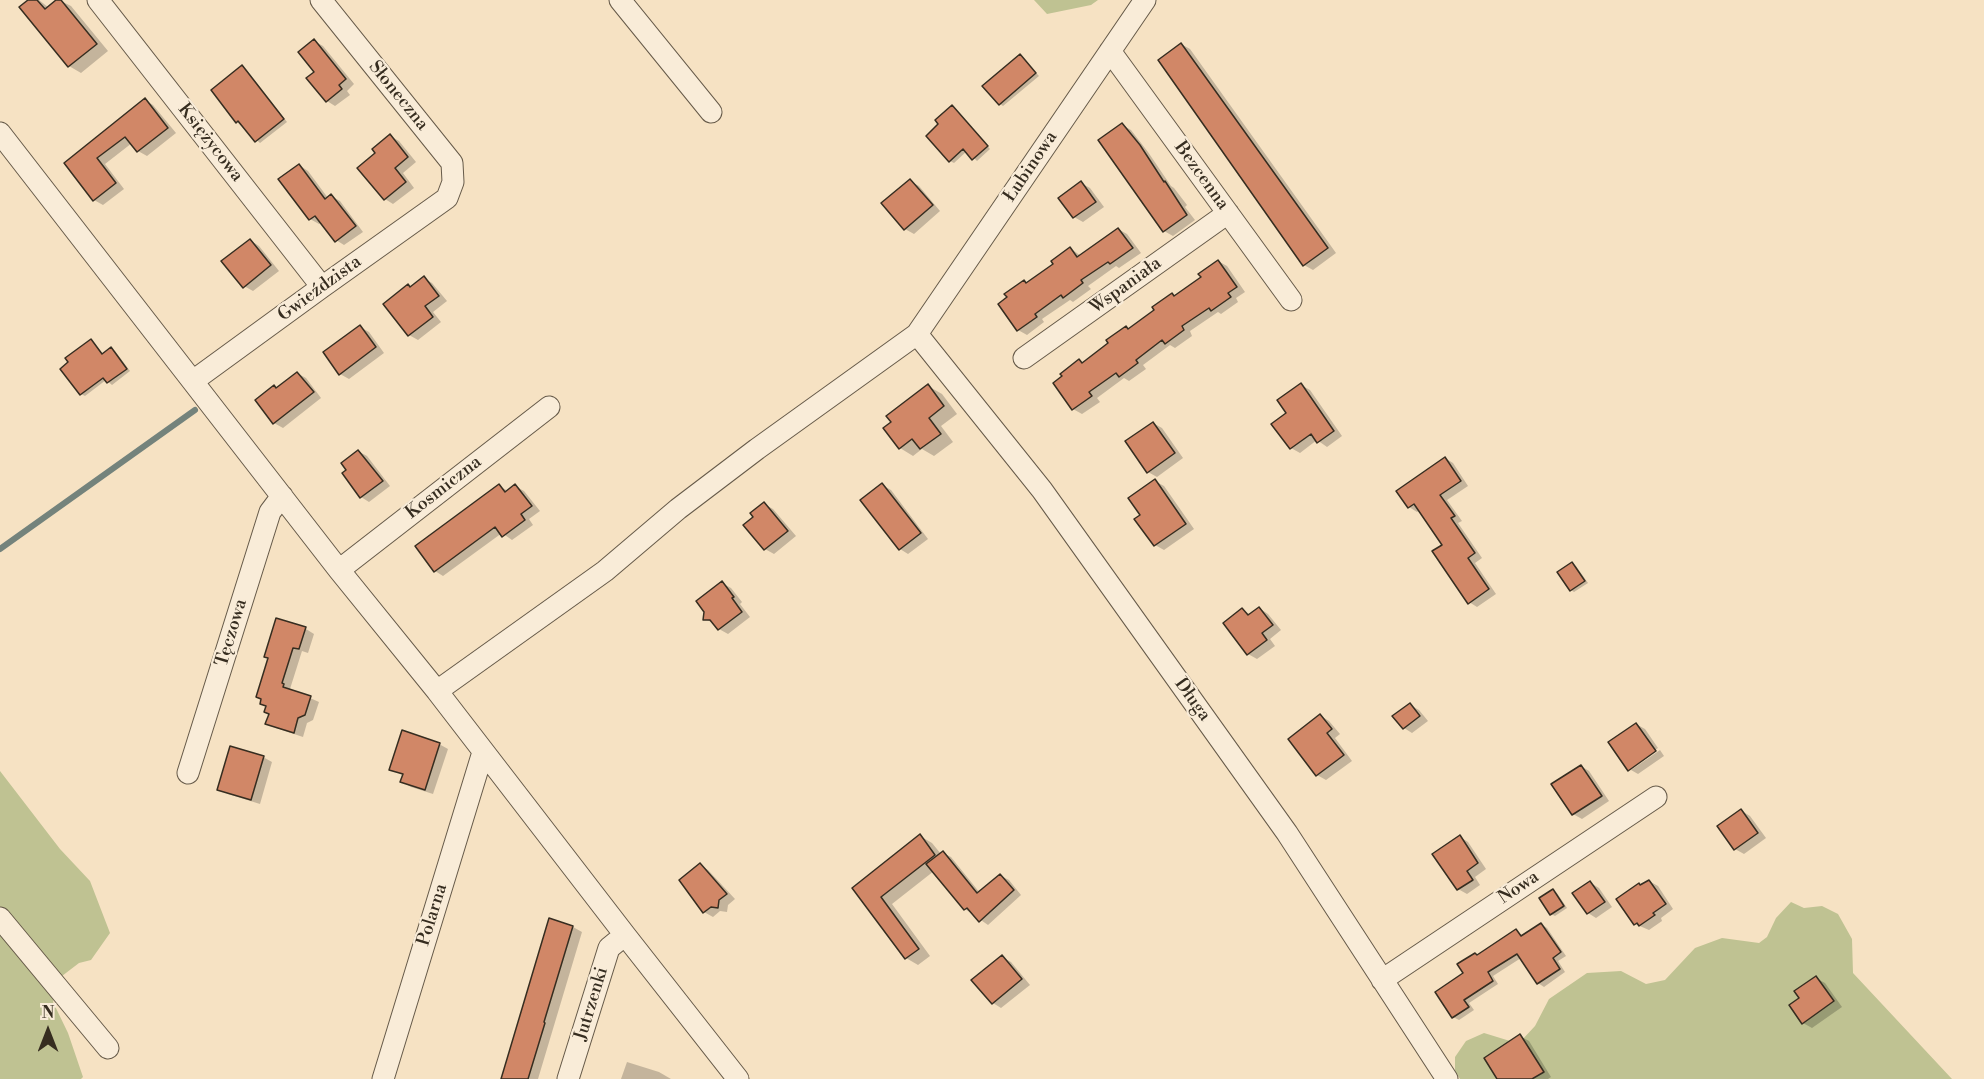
<!DOCTYPE html>
<html>
<head>
<meta charset="utf-8">
<style>
	body { margin:0 }
	#map { position:relative; width:1984px; height:1079px; overflow:hidden; background:#f6e2c3; font-family:"Libre Bodoni",serif }
	canvas { display:block }
	.north { position:absolute; left:18px; top:1001px; width:60px; height:60px; -webkit-text-stroke:4px #f9ecd8; paint-order:stroke; rotate:0deg; font-size:16px; font-weight:700; line-height:24px; text-align:center; color:#362d20 }
	.north::after { content:''; display:block; margin:auto; width:21px; height:27px; background:#362d20; clip-path:polygon(50% 0,100% 100%,50% 72%,0 100%) }
</style>
</head>
<body>
<div id="map">
<canvas width="1984" height="1079"></canvas>
<div class="north">N</div>
</div>
<script>
const context = document.querySelector('canvas').getContext('2d');
context.lineJoin = 'round';
function paint(path, color) { context.fillStyle = color; context.fill(path, 'evenodd'); }
const toPath = rows => new Path2D(rows.map(r => 'M' + r).join(''));
function trace(path, color, width, dash) { context.strokeStyle = color; context.lineWidth = width; context.lineCap = dash ? 'butt' : 'round'; context.setLineDash(dash || []); context.stroke(path); }
function drawText(font, color, halo, rows, align = 'center') {
  context.font = font + ' "Libre Bodoni",serif'; context.lineWidth = 4.5; context.setLineDash([]); context.textBaseline = 'middle'; context.strokeStyle = halo; context.fillStyle = color; for (const [text, x, y, turn = 0] of rows) {
    context.save(); context.translate(x, y); context.rotate((+turn || 0) * Math.PI / 180); context.textAlign = isNaN(turn) ? turn : align; if (halo) context.strokeText(text, 0, 0); context.fillText(text, 0, 0); context.restore();
  }
}
paint(toPath([
	[1034,0,1098,0,1091,5,1047,14],
	[0,771,60,849,90,881,110,933,91,960,79,963,62,976,53,1002,68,1033,83,1077,81,1079,0,1079],
	[1791,902,1804,908,1822,906,1838,914,1852,939,1853,973,1952,1079,1460,1079,1455,1071,1455,1057,1466,1041,1484,1033,1510,1041,1522,1040,1535,1026,1549,999,1587,973,1621,971,1646,984,1665,980,1695,948,1722,938,1759,943,1767,937,1776,918]
]), '#bfc292');
paint(toPath([
	[30,0,39,0,49,8,59,0,71,6,108,51,81,73,69,66],
	[314,41,323,46,354,84,347,91,350,95,335,106,327,101,316,72],
	[1181,44,1190,49,1336,253,1313,270,1304,265],
	[1020,56,1039,76,1003,106,1000,104],
	[242,67,246,69,287,122,260,143,237,122],
	[145,100,153,105,176,133,147,156,138,151,132,143,105,164,124,189,103,205,94,200,66,163],
	[952,107,990,149,977,161,967,151,954,163,950,161,940,125],
	[1122,125,1131,130,1148,152,1171,186,1174,188,1187,205,1185,207,1195,220,1173,236,1164,231],
	[390,136,399,141,416,162,403,173,414,188,393,204,385,199,377,153],
	[299,165,308,171,328,198,331,196,340,201,363,232,344,245,336,240,322,222,319,224,310,219,280,179],
	[910,181,919,186,940,211,914,234,905,229],
	[1081,183,1090,188,1104,207,1083,222,1074,217],
	[1118,229,1127,234,1141,253,1119,268,1116,266,1088,286,1091,289,1073,302,1070,300,1042,319,1044,322,1027,335,1018,330,1024,281,1028,284,1055,265,1070,248,1081,256],
	[250,240,259,246,279,271,253,291,244,286],
	[1218,261,1227,266,1245,292,1236,298,1238,302,1221,314,1218,312,1190,331,1192,336,1175,348,1170,345,1143,365,1146,369,1129,381,1124,378,1097,398,1100,402,1082,414,1073,409,1055,383,1079,361,1083,363,1156,310,1172,295,1175,296,1203,277],
	[424,278,432,283,447,301,433,312,441,322,418,340,409,335,411,288],
	[360,327,369,332,384,353,349,379,340,374,325,353],
	[91,340,104,355,111,349,115,351,130,371,112,385,106,380,85,396,81,394],
	[297,373,306,378,321,398,283,428,274,423,275,387,277,389],
	[1301,385,1310,390,1342,436,1327,447,1317,440,1300,453,1291,448,1288,414],
	[928,386,942,394,957,414,941,426,953,442,934,456,922,449,913,456,900,448],
	[1153,423,1162,428,1183,458,1157,477,1148,472],
	[358,451,367,456,390,486,369,502,361,497],
	[1445,458,1453,463,1468,486,1447,500,1462,521,1458,523,1482,558,1475,563,1496,594,1477,607,1469,602,1445,545,1420,510,1417,512,1409,507,1398,491],
	[1155,481,1164,486,1194,529,1164,550,1155,545,1142,515],
	[882,485,891,490,928,539,908,554,900,549],
	[499,486,508,491,515,486,524,491,540,511,529,519,533,525,512,540,502,533,443,576,435,571],
	[764,504,773,509,796,536,774,554,765,549],
	[1573,564,1576,566,1588,583,1574,592,1571,590],
	[722,583,731,588,742,602,740,604,750,617,728,634,719,629,715,624,705,619],
	[1259,608,1268,614,1281,630,1270,639,1275,646,1257,659,1248,654,1225,624,1243,610,1251,615],
	[277,620,306,629,314,634,308,653,302,651,290,689,319,702,313,720,307,723,303,737,276,728,267,723,270,714,267,706,269,659],
	[1410,705,1419,710,1428,721,1412,733,1404,728],
	[1321,716,1329,721,1340,734,1335,738,1352,761,1326,780,1317,775,1290,739],
	[1636,724,1645,729,1658,748,1631,767,1631,770,1629,769],
	[439,744,448,749,433,794,411,787,402,782,404,776,391,769],
	[1660,750,1664,756,1638,774,1631,770],
	[263,757,272,762,260,804,228,794,219,789],
	[1581,766,1589,771,1609,801,1582,819,1573,814],
	[1742,811,1750,816,1766,838,1744,854,1735,849],
	[920,836,932,843,941,854,943,853,951,857,980,893,1001,876,1009,880,1021,895,988,925,965,909,934,871,892,904,930,956,918,965,906,958,854,888],
	[1460,837,1468,842,1486,869,1475,877,1480,885,1467,894,1458,889,1434,854],
	[700,865,708,870,735,899,728,905,727,912,720,911,713,917,704,912],
	[1649,881,1658,886,1673,909,1661,918,1662,921,1649,930,1635,924,1642,886],
	[1591,883,1599,888,1612,907,1596,918,1588,913],
	[1554,891,1557,893,1567,908,1555,916,1551,914],
	[550,920,573,927,582,932,538,1079,503,1079],
	[1541,924,1547,928,1566,956,1558,961,1565,972,1544,987,1538,983,1521,958,1493,976,1498,984,1469,1003,1474,1010,1459,1020,1453,1017,1465,973,1478,956,1516,931,1523,936],
	[1002,957,1011,962,1030,985,1001,1008,993,1003],
	[1816,978,1825,983,1842,1007,1812,1028,1803,1023,1801,998],
	[1520,1036,1529,1041,1551,1077,1548,1079,1499,1079],
	[627,1062,659,1072,671,1079,621,1079]
]), '#0003');
trace(toPath([
	[0,549,195,410]
]), '#74837c', 6);
const building = toPath([
	[28,0,37,0,45,9,56,0,61,0,97,44,68,67,19,7,28,0],
	[314,39,346,79,339,85,342,89,326,102,306,78,314,72,298,52,314,39],
	[1181,43,1328,248,1303,266,1158,60,1181,43],
	[1020,54,1036,73,999,105,982,86,1020,54],
	[242,65,284,119,255,142,238,121,236,123,211,90,242,65],
	[145,98,168,128,137,152,125,137,97,158,116,183,93,201,64,163,145,98],
	[952,105,988,146,972,160,963,149,949,162,926,136,938,124,935,120,952,105],
	[1122,123,1140,145,1164,182,1165,181,1187,215,1163,232,1098,140,1122,123],
	[390,134,408,157,395,168,406,182,384,200,357,168,375,153,372,149,390,134],
	[299,164,325,199,331,194,356,226,335,242,315,216,309,220,278,179,299,164],
	[910,179,933,205,904,230,881,203,910,179],
	[1081,181,1096,202,1073,218,1058,198,1081,181],
	[1118,228,1133,248,1110,264,1108,262,1081,280,1083,283,1063,298,1061,295,1035,314,1037,317,1017,331,998,304,1007,297,1004,294,1024,280,1026,283,1053,264,1051,261,1070,247,1077,257,1118,228],
	[250,239,271,265,243,288,221,261,250,239],
	[1218,260,1237,287,1228,293,1231,297,1211,311,1209,308,1182,326,1184,330,1165,344,1162,340,1136,360,1138,363,1119,377,1116,373,1089,392,1092,396,1072,410,1053,383,1062,376,1060,374,1079,359,1082,363,1108,343,1106,340,1126,326,1128,329,1154,310,1152,307,1172,293,1174,296,1201,277,1198,274,1218,260],
	[424,276,439,296,425,306,433,317,408,336,383,304,408,284,410,287,424,276],
	[360,325,376,347,339,375,323,352,360,325],
	[91,339,102,354,111,347,127,369,107,383,103,378,80,395,60,369,68,362,65,358,91,339],
	[297,372,314,392,273,424,255,400,274,385,276,388,297,372],
	[1301,383,1334,431,1317,443,1311,434,1290,449,1271,424,1286,413,1277,400,1301,383],
	[928,384,944,406,929,418,941,434,920,449,912,439,899,449,883,428,891,422,886,416,928,384],
	[1153,422,1175,453,1147,473,1125,441,1153,422],
	[358,450,383,481,360,498,342,473,346,470,341,463,358,450],
	[1445,457,1461,481,1440,495,1455,516,1451,518,1475,553,1468,558,1489,589,1468,604,1432,551,1442,545,1414,504,1408,508,1396,491,1445,457],
	[1155,479,1186,524,1154,546,1134,519,1140,515,1128,498,1155,479],
	[882,483,921,533,899,550,860,500,882,483],
	[499,484,505,492,515,484,532,506,521,514,525,520,502,537,495,527,434,572,415,546,499,484],
	[764,502,788,531,764,550,743,525,753,517,750,513,764,502],
	[1572,562,1585,581,1570,591,1557,572,1572,562],
	[722,581,734,597,732,598,742,612,718,630,710,620,703,620,704,612,696,601,722,581],
	[1259,607,1273,625,1262,633,1267,640,1247,655,1223,623,1242,608,1248,615,1259,607],
	[276,618,306,627,299,649,293,648,282,683,284,684,283,687,311,696,305,715,298,718,294,733,265,724,269,714,264,712,266,706,260,704,261,699,256,697,268,658,264,657,276,618],
	[1410,703,1420,716,1403,729,1392,716,1410,703],
	[1320,714,1332,729,1327,733,1344,755,1316,776,1288,739,1320,714],
	[1636,723,1656,751,1628,771,1608,742,1636,723],
	[402,730,440,743,425,790,400,782,403,774,389,770,402,730],
	[230,746,264,756,251,800,217,790,230,746],
	[1581,765,1602,796,1572,815,1551,784,1581,765],
	[1741,809,1758,833,1734,850,1717,826,1741,809],
	[920,834,935,855,881,897,919,949,905,959,852,888,920,834],
	[1460,835,1478,863,1467,871,1473,880,1457,890,1432,854,1460,835],
	[943,851,977,893,1000,874,1014,890,979,922,967,908,964,910,926,864,943,851],
	[700,863,727,894,719,900,718,908,711,907,703,913,679,880,700,863],
	[1649,880,1666,904,1653,913,1655,915,1639,926,1637,923,1634,925,1616,899,1639,883,1640,885,1649,880],
	[1590,881,1605,902,1587,914,1572,893,1590,881],
	[1553,889,1564,906,1550,915,1539,898,1553,889],
	[549,918,573,926,544,1022,545,1023,528,1079,501,1079,549,918],
	[1541,923,1561,952,1553,958,1560,969,1537,984,1517,954,1488,972,1493,981,1464,1000,1469,1007,1452,1018,1435,992,1463,973,1457,964,1475,953,1477,955,1516,929,1521,936,1541,923],
	[1002,955,1022,979,992,1004,971,980,1002,955],
	[1816,976,1834,1001,1802,1024,1789,1005,1799,998,1794,991,1816,976],
	[1520,1034,1544,1072,1532,1079,1497,1079,1484,1058,1520,1034]
]);
paint(building, '#d18767');
trace(building, '#362d20', 1.5);
const minor = toPath([
	[98,0,322,287],
	[620,0,711,112],
	[1110,51,1291,300],
	[0,133,339,570,437,691,625,935,738,1079],
	[917,334,1042,490,1287,833,1447,1079],
	[1024,358,1228,213],
	[193,381,322,287,447,198,453,182,452,163,321,0],
	[339,570,549,407],
	[437,691,605,571,678,509,757,449,917,334,1145,0],
	[188,773,270,512,282,496],
	[0,918,108,1048],
	[1382,980,1656,797],
	[383,1079,483,752],
	[568,1079,609,948,625,935]
]);
trace(minor, '#665a49', 23);
trace(minor, '#f9ecd8', 21);
drawText('18px', '#362d20', '#f9ecd8', [
	["Słoneczna",398,96,51],
	["Księżycowa",210,143,52],
	["Łubinowa",1031,167,-56],
	["Bezcenna",1201,176,54],
	["Wspaniała",1126,286,-36],
	["Gwieździsta",320,289,-36],
	["Kosmiczna",444,488,-38],
	["Tęczowa",232,633,-73],
	["Długa",1192,700,54],
	["Nowa",1519,888,-34],
	["Polarna",433,915,-73],
	["Jutrzenki",592,1004,-73]
]);
</script>
</body>
</html>
